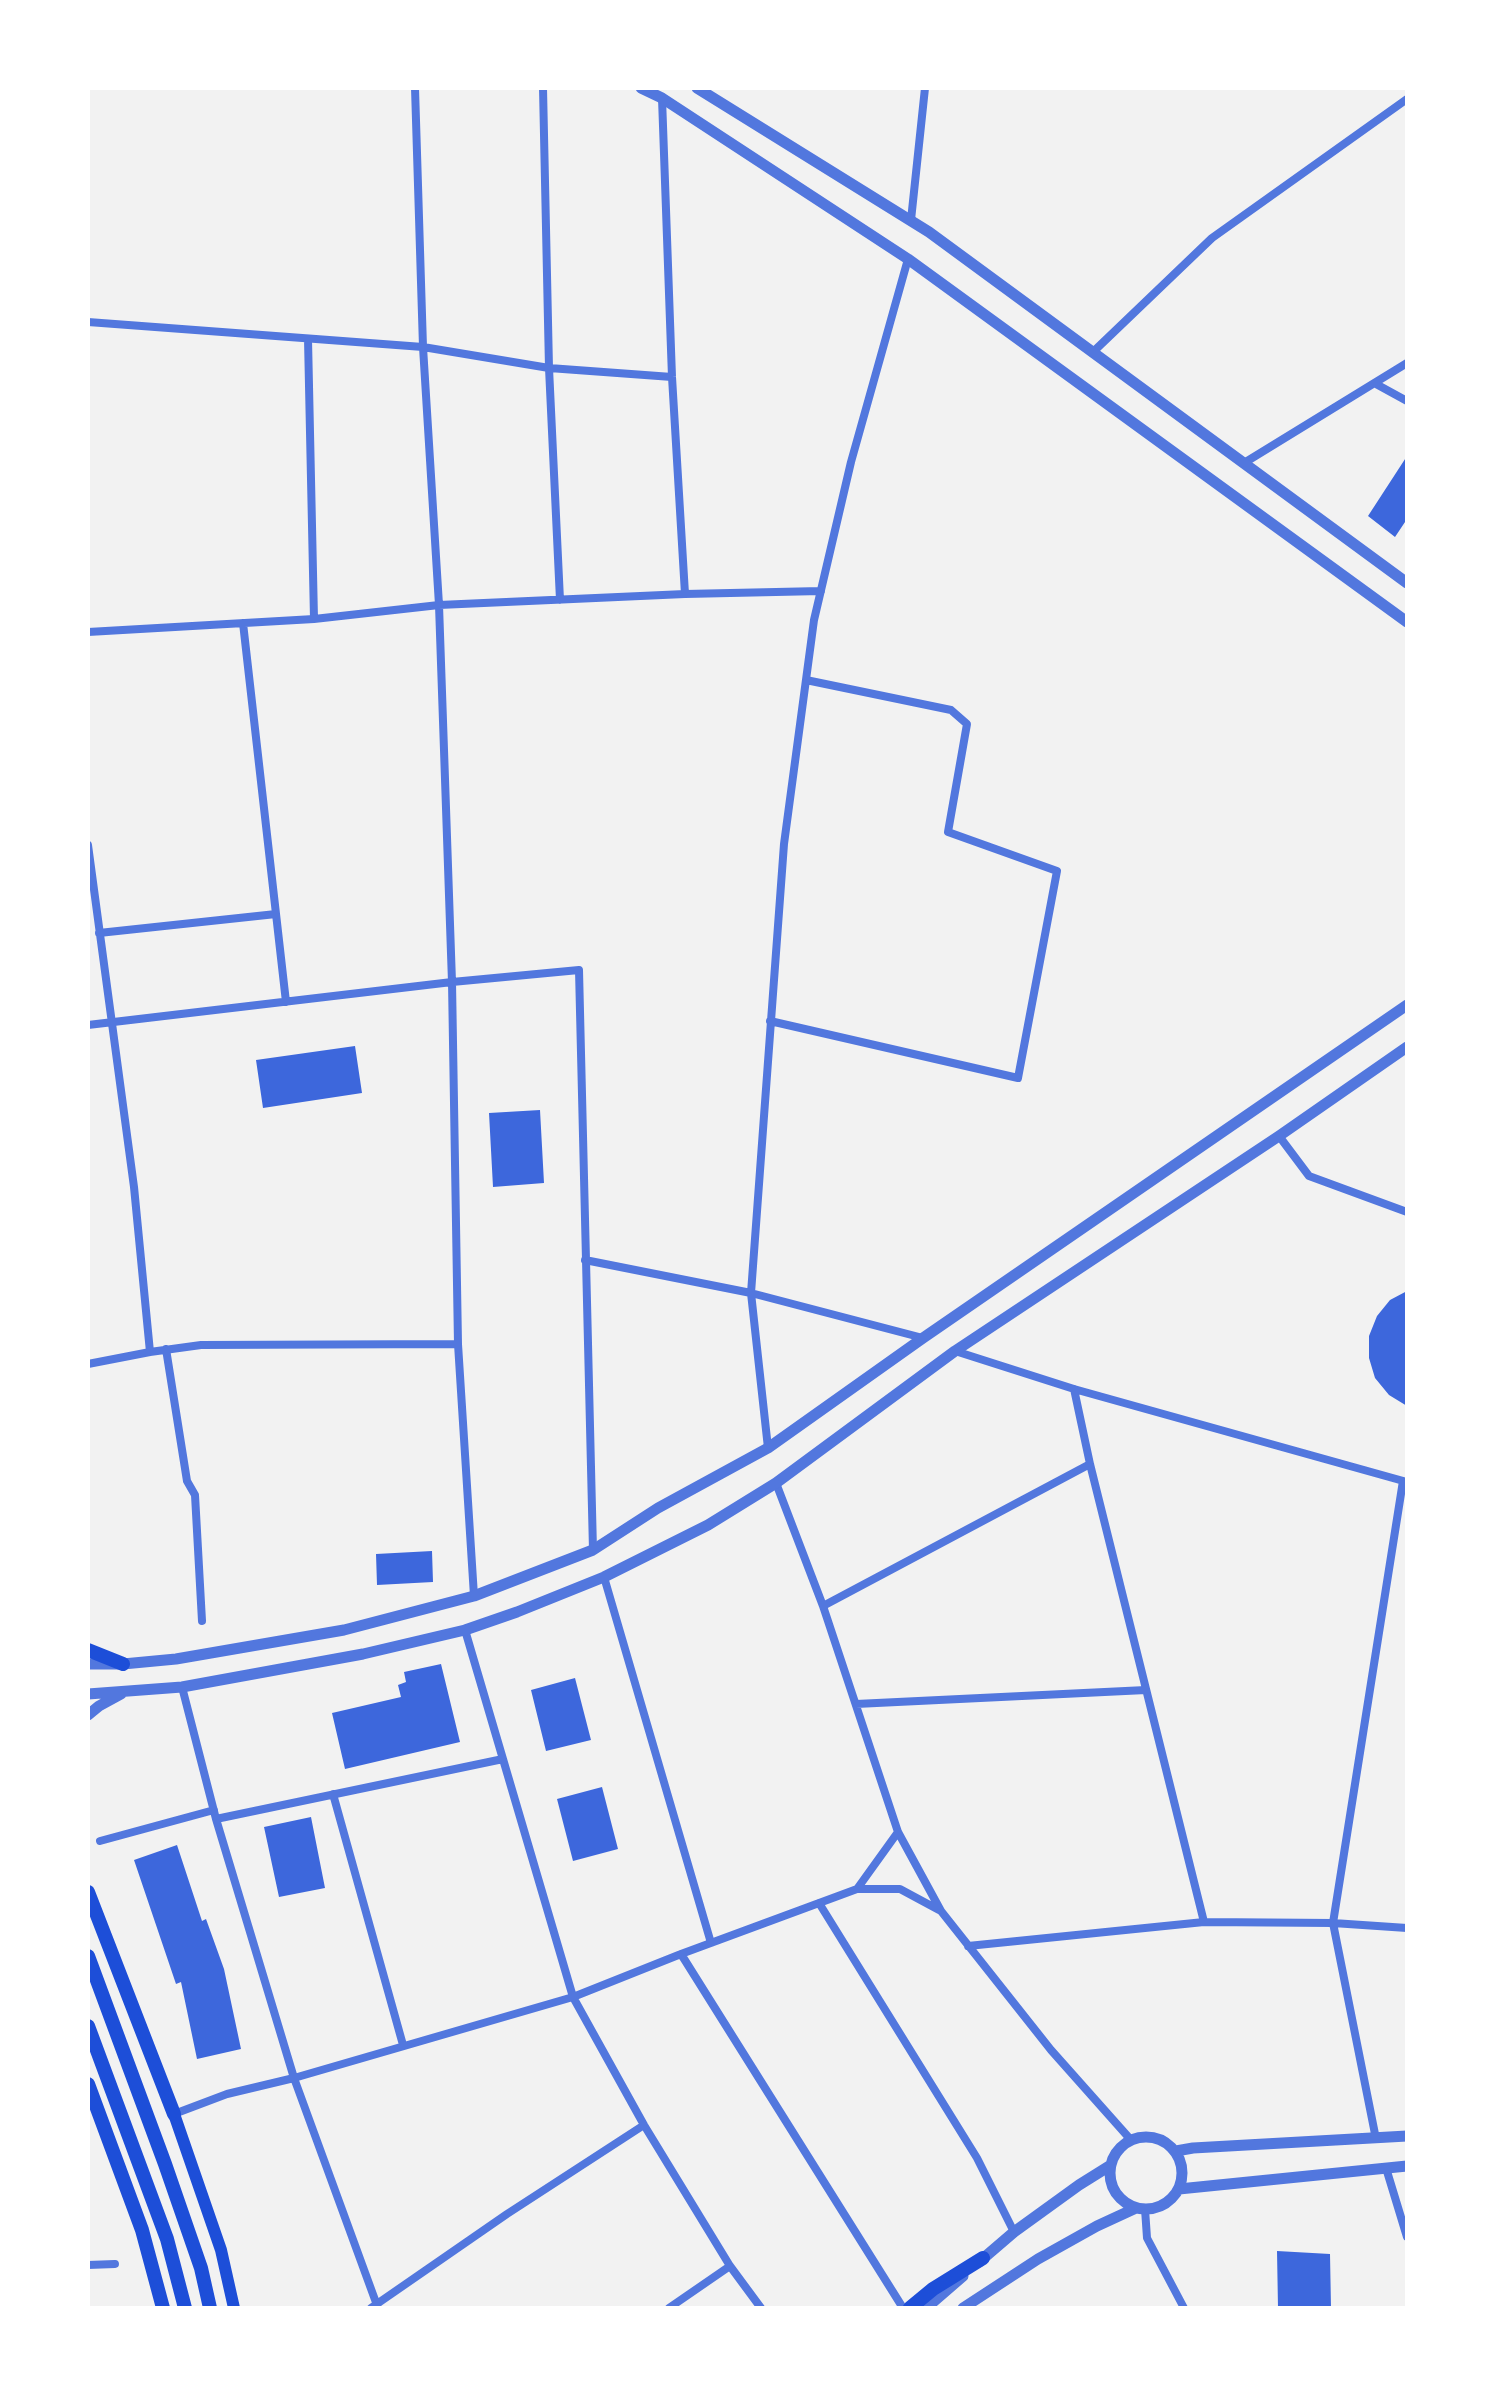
<!DOCTYPE html>
<html>
<head>
<meta charset="utf-8">
<style>
	body { margin:0 }
	#map { position:relative; width:1495px; height:2396px; overflow:hidden; background:#f2f2f2; font-family:"Asap Condensed",sans-serif }
	canvas { display:block }
	.frame { position:absolute; inset:0; border:90px solid #fff; pointer-events:none }
</style>
</head>
<body>
<div id="map">
<canvas width="1495" height="2396"></canvas>
<div class="frame"></div>
</div>
<script>
const context = document.querySelector('canvas').getContext('2d');
context.lineJoin = 'round';
function paint(path, color) { context.fillStyle = color; context.fill(path, 'evenodd'); }
const toPath = rows => new Path2D(rows.map(r => 'M' + r).join(''));
function trace(path, color, width, dash) { context.strokeStyle = color; context.lineWidth = width; context.lineCap = dash ? 'butt' : 'round'; context.setLineDash(dash || []); context.stroke(path); }
paint(toPath([
	[1407,456,1407,519,1395,537,1368,516],
	[355,1046,362,1093,263,1108,256,1060],
	[540,1110,544,1183,493,1187,489,1113],
	[1407,1291,1407,1406,1389,1395,1375,1378,1369,1358,1369,1336,1377,1316,1390,1300],
	[432,1551,433,1582,377,1585,376,1554],
	[441,1664,460,1742,345,1769,332,1713,401,1697,398,1685,406,1682,404,1672],
	[575,1678,591,1740,546,1751,531,1690],
	[602,1787,618,1849,573,1861,557,1799],
	[311,1817,325,1888,279,1897,264,1827],
	[177,1845,202,1921,206,1919,224,1969,241,2049,197,2059,181,1982,176,1984,134,1860],
	[1277,2251,1330,2254,1331,2308,1278,2308]
]), '#3d67dc');
trace(toPath([
	[415,88,423,347,439,605,452,982,458,1344,474,1596],
	[543,88,549,368,560,600],
	[662,98,672,377,685,594],
	[911,220,925,88],
	[88,322,423,347,549,368,672,377],
	[308,339,314,619],
	[1093,352,1212,238,1407,99],
	[1376,384,1407,401],
	[1244,463,1407,363],
	[243,623,286,1002],
	[88,632,314,619,439,605,685,594,821,591],
	[88,845,134,1187,150,1352],
	[99,933,276,914],
	[770,1021,1018,1078,1057,871,948,832,967,724,951,710,806,680],
	[88,1025,452,982,579,970,593,1550],
	[1279,1136,1309,1176,1407,1212],
	[585,1260,751,1293,923,1338],
	[166,1349,187,1481,195,1495,202,1621],
	[955,1351,1074,1389,1407,1482],
	[88,1364,150,1352,201,1345,458,1344],
	[1074,1389,1090,1464,1204,1922],
	[768,1448,751,1293,784,844,814,620,851,462,908,259],
	[776,1483,823,1606,898,1832,941,1911,1051,2050,1131,2140],
	[604,1577,711,1943],
	[823,1606,1090,1464],
	[465,1630,573,1997,644,2125,730,2266,761,2308],
	[182,1687,216,1819,294,2078,378,2308],
	[856,1704,1146,1690],
	[333,1794,403,2045],
	[216,1819,503,1759],
	[100,1841,214,1810],
	[857,1889,900,1889,939,1910],
	[819,1903,977,2158,1014,2232],
	[968,1946,1204,1922,1333,1923,1407,1928],
	[681,1954,903,2308],
	[174,2114,227,2094,294,2078,573,1997,681,1954,857,1889,898,1832],
	[1376,2139,1333,1923,1403,1481],
	[1386,2168,1407,2237],
	[1145,2209,1147,2238,1184,2308],
	[88,2265,115,2264],
	[371,2308,507,2214,644,2125],
	[669,2308,730,2266]
]), '#5277de', 8);
trace(toPath([
	[641,88,662,98,908,259,1407,622],
	[697,88,929,232,1407,583],
	[88,1664,123,1664,176,1659,344,1630,474,1596,593,1550,658,1508,768,1448,923,1338,1407,1005],
	[88,1694,182,1687,363,1654,465,1630,517,1612,604,1577,708,1525,776,1483,955,1351,1279,1136,1407,1047],
	[88,1715,99,1706,121,1694],
	'1110 2173a36 36 0 1 1 72 0a36 36 0 1 1-72 0Z',
	[1176,2151,1193,2148,1407,2136],
	[1179,2189,1407,2166],
	[979,2262,1014,2232,1079,2185,1111,2165],
	[926,2308,963,2276],
	[963,2308,1038,2259,1097,2226,1136,2208]
]), '#5277de', 11);
trace(toPath([
	[174,2114,221,2250,234,2308]
]), '#1d4ed8', 12);
trace(toPath([
	[88,1650,123,1664],
	[88,1892,174,2114],
	[88,1956,165,2164,201,2268,210,2308],
	[88,2026,167,2239,185,2308],
	[88,2084,142,2230,163,2308],
	[910,2308,933,2289,983,2258]
]), '#1d4ed8', 14);
</script>
</body>
</html>
